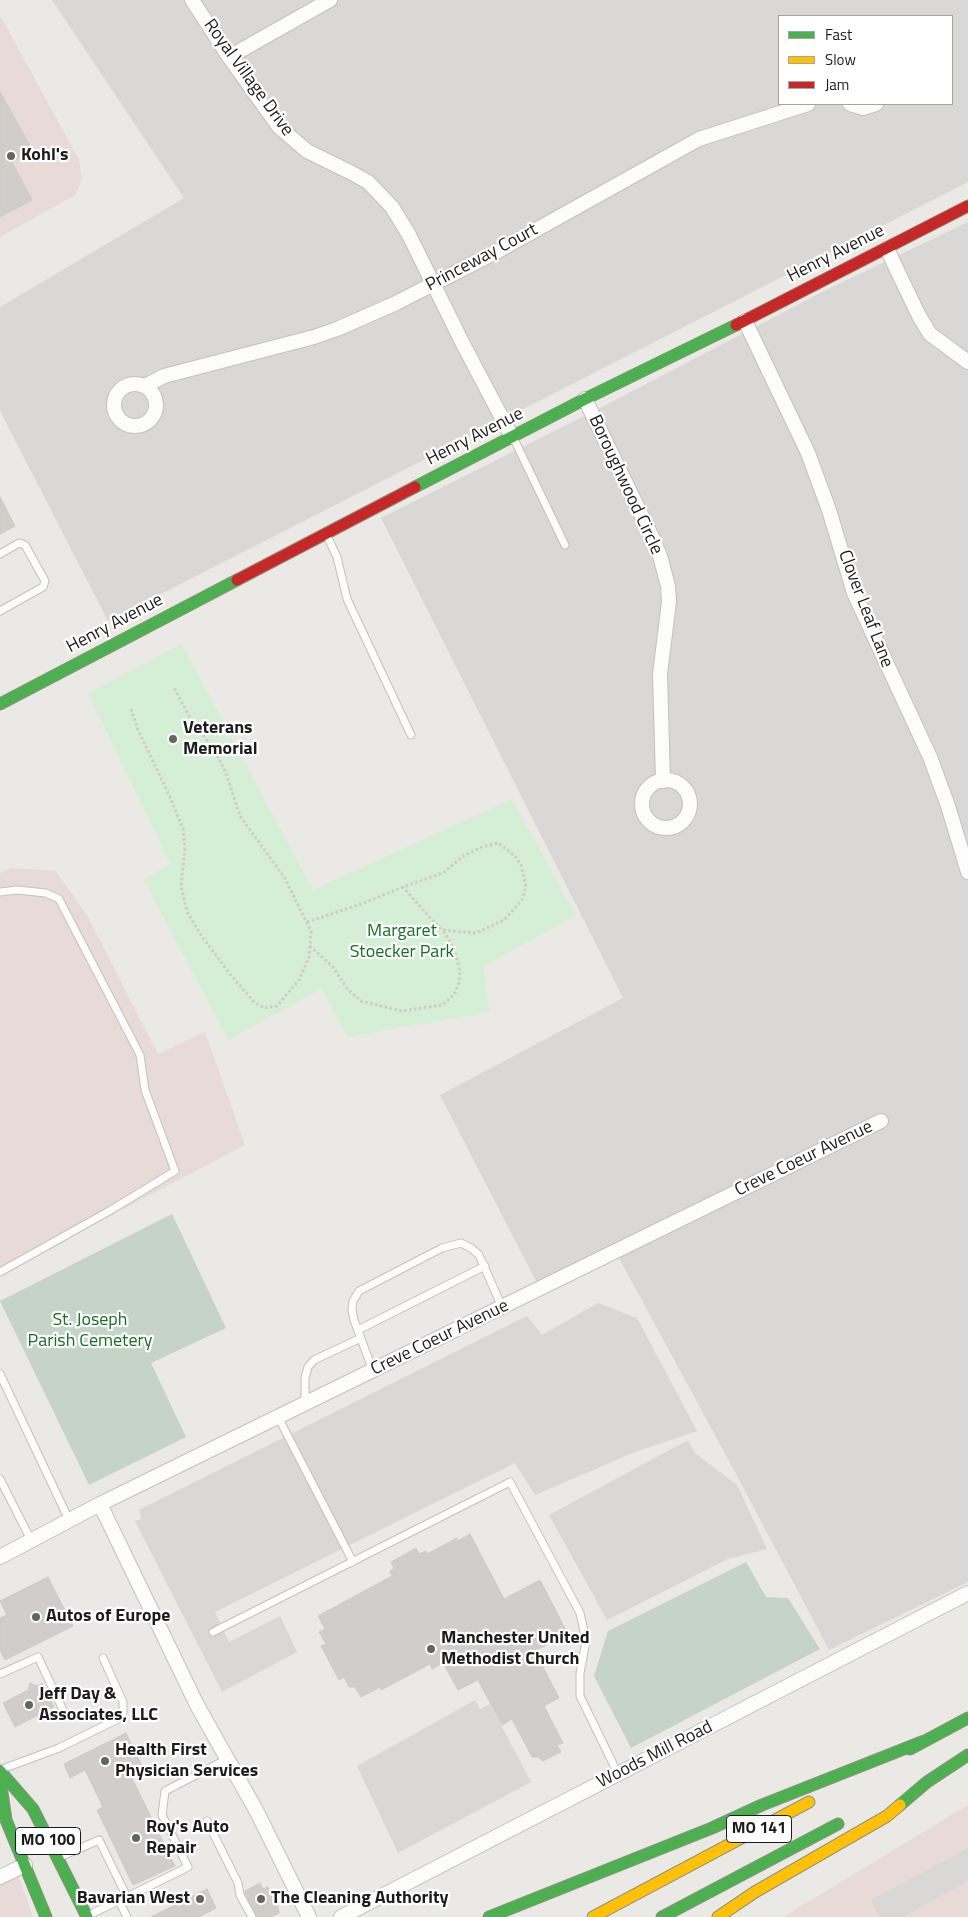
<!DOCTYPE html>
<html>
<head>
<meta charset="utf-8">
<style>
	body { margin:0 }
	#map { position:relative; width:968px; height:1917px; overflow:hidden; background:#ebe9e5; font-family:"Titillium Web",sans-serif }
	canvas { display:block }
	.legend { position:absolute; left:778px; top:15px; width:175px; height:90px; box-sizing:border-box; background:#fff; border:1px solid #a4a4a4; margin:0; padding:6px 9px; list-style:none; font-size:15px; color:#1c1c1c }
	.legend li { display:flex; align-items:center; gap:10px; height:25px }
	.legend b { width:25px; border:1px solid #a4a4a4 }
</style>
</head>
<body>
<div id="map">
<canvas width="968" height="1917"></canvas>
<ul class="legend">
<li><b style="height:6px;background:#4caf50"></b>Fast</li>
<li><b style="height:6px;background:#ffc107"></b>Slow</li>
<li><b style="height:6px;background:#c62828"></b>Jam</li>
</ul>
</div>
<script>
const context = document.querySelector('canvas').getContext('2d');
context.lineJoin = 'round';
function paint(path, color) { context.fillStyle = color; context.fill(path, 'evenodd'); }
const toPath = rows => new Path2D(rows.map(r => 'M' + r).join(''));
function trace(path, color, width, dash) { context.strokeStyle = color; context.lineWidth = width; context.lineCap = dash ? 'butt' : 'round'; context.setLineDash(dash || []); context.stroke(path); }
function drawText(font, color, halo, rows, align = 'center') {
  context.font = font + ' "Titillium Web",sans-serif'; context.lineWidth = 4.5; context.setLineDash([]); context.textBaseline = 'middle'; context.strokeStyle = halo; context.fillStyle = color; for (const [text, x, y, turn = 0] of rows) {
    context.save(); context.translate(x, y); context.rotate((+turn || 0) * Math.PI / 180); context.textAlign = isNaN(turn) ? turn : align; if (halo) context.strokeText(text, 0, 0); context.fillText(text, 0, 0); context.restore();
  }
}
paint(toPath([
	[52,0,968,0,968,182,108,621,0,411,0,307,184,198],
	[779,16,952,16,952,104,779,104],
	[968,222,968,1582,829,1650,735,1472,614,1249,537,1283,440,1095,623,998,381,518,600,408,832,287]
]), '#dad8d6');
paint(toPath([
	[0,15,79,160,82,180,75,195,0,237],
	[11,868,56,871,88,917,158,1054,205,1032,245,1145,0,1274,0,873],
	[968,1805,968,1917,783,1917],
	[18,1875,33,1917,0,1917,0,1883]
]), '#e8dbd7');
paint(toPath([
	[598,1303,637,1318,697,1431,635,1452,535,1495,515,1463,215,1612,229,1642,280,1616,297,1652,222,1692,135,1521,141,1519,139,1510,527,1316,542,1335],
	[688,1440,695,1453,737,1485,767,1549,728,1559,607,1620,549,1515],
	[475,1700,480,1709,490,1704,531,1782,398,1853,357,1766],
	[968,1848,968,1881,903,1917,880,1917,871,1900]
]), '#d9d8d6');
paint(toPath([
	[172,1214,226,1328,151,1363,186,1437,89,1485,0,1301],
	[746,1562,766,1597,788,1598,820,1649,631,1748,594,1676,608,1631]
]), '#c5d4c6');
paint(toPath([
	[182,644,313,890,512,799,576,915,483,967,490,1012,348,1037,321,989,228,1040,144,880,170,864,88,693]
]), '#d4efd6');
const building = toPath([
	[0,92,33,151,12,162,32,200,0,217,0,92],
	[0,497,15,526,0,534,0,497],
	[470,1534,504,1599,540,1580,568,1634,535,1651,559,1698,544,1706,563,1743,557,1745,561,1752,543,1761,538,1757,532,1757,512,1719,502,1725,478,1680,458,1690,443,1663,432,1669,430,1664,381,1690,380,1687,361,1697,355,1687,349,1687,344,1677,339,1680,321,1646,326,1644,319,1632,325,1629,318,1616,392,1576,390,1571,394,1568,391,1562,416,1548,419,1554,426,1551,427,1554,457,1538,458,1541,470,1534],
	[48,1577,73,1626,5,1660,0,1650,0,1618,7,1615,0,1601,48,1577],
	[30,1683,37,1686,42,1683,54,1707,15,1727,3,1703,28,1690,30,1683],
	[126,1733,143,1768,130,1774,175,1866,133,1885,97,1810,103,1807,85,1770,70,1778,64,1764,126,1733],
	[260,1883,263,1889,268,1887,278,1907,279,1913,271,1917,257,1917,245,1893,245,1891,260,1883],
	[207,1889,216,1908,199,1917,151,1917,207,1889]
]);
paint(building, '#d0cdca');
trace(building, '#cecbc6', 1);
const lane = toPath([
	[514,439,565,545],
	[327,536,337,557,347,599,411,735],
	[0,554,19,543,25,545,45,581,43,587,0,611],
	[0,892,17,890,46,893,59,899,140,1055,145,1090,175,1171,111,1210,0,1272],
	[358,1330,485,1266],
	[373,1371,354,1320,352,1310,353,1301,359,1291,442,1248,461,1243,471,1248,479,1255,502,1307],
	[0,1374,69,1520],
	[305,1403,305,1378,308,1367,314,1360,361,1338],
	[278,1417,353,1562],
	[0,1479,31,1540],
	[213,1632,510,1482,580,1613,586,1641,580,1673,580,1696,618,1774],
	[0,1674,38,1657,62,1708],
	[5,1768,59,1748,120,1718,123,1713,123,1702,103,1658],
	[207,1821,238,1883,240,1895,252,1917],
	[62,1856,99,1840,127,1897,188,1867,162,1815,165,1791,227,1759],
	[119,1901,127,1917],
	[91,1914,127,1897]
]);
const street = toPath([
	[192,0,229,57,279,127,307,151,352,173,368,182,392,207,409,235,463,344,512,437],
	[229,57,330,0],
	[850,104,863,108,876,104],
	[887,249,919,316,930,334,968,362],
	[745,321,808,453,829,510,854,593,930,757,948,806,968,872],
	'114 405a21 21 0 1 1 42 0a21 21 0 1 1-42 0Z',
	[145,386,164,376,314,337,337,329,394,304,498,251,699,139,808,104],
	[585,399,653,539,660,556,668,586,669,602,660,674,663,781],
	'642 804a24 24 0 1 1 48 0a24 24 0 1 1-48 0Z',
	[100,1504,197,1705,257,1812,309,1917],
	[0,1557,100,1504,881,1121],
	[0,1877,25,1865],
	[341,1917,968,1593]
]);
const fast = toPath([
	[415,487,585,399,736,325],
	[0,704,237,580],
	[910,1749,968,1718],
	[0,1771,33,1809,87,1917],
	[0,1779,6,1820,46,1917],
	[900,1805,927,1782,968,1755],
	[489,1917,712,1828,762,1805,924,1741],
	[662,1917,838,1824]
]);
const slow = toPath([
	[593,1917,809,1802],
	[718,1917,755,1892,887,1816,900,1805]
]);
const jam = toPath([
	[736,325,968,206],
	[237,580,415,487]
]);
trace(lane, '#c2c1bf', 9);
trace(street, '#c2c1bf', 16);
trace(fast, '#90927f', 13);
trace(slow, '#90927f', 13);
trace(jam, '#90927f', 13);
trace(toPath([
	[131,709,138,730,170,797,183,829,185,850,181,886,187,912,201,935,230,974,253,1001,264,1008,277,1006,299,980,309,957,311,931,284,877,240,816,226,773,215,751,188,714,174,688],
	[307,922,361,904,403,887,443,873,463,856,482,847,498,843,515,856,521,865,526,887,522,900,504,920,476,933,442,930,432,920,403,887],
	[310,946,333,967,348,990,361,1001,402,1011,442,1005,454,995,459,983,460,971,454,949,443,930]
]), '#d4c9c6', 3, [2.5, 2.5]);
trace(lane, '#fcfcfb', 7);
trace(street, '#fcfcfb', 14);
trace(fast, '#4caf50', 11);
trace(slow, '#ffc107', 11);
trace(jam, '#c62828', 11);
for (const [x, y, r, color] of [
	[11,156,5,"#646462"],
	[173,739,5,"#646462"],
	[36,1617,5,"#646462"],
	[431,1649,5,"#646462"],
	[29,1705,5,"#646462"],
	[105,1761,5,"#646462"],
	[136,1838,5,"#646462"],
	[200,1899,5,"#646462"],
	[261,1899,5,"#646462"]
]) { const dot = new Path2D(); dot.arc(x, y, r, 0, 2 * Math.PI); context.fillStyle = color; context.fill(dot); trace(dot, '#fff', 2); }
for (const [x, y, w] of [
	[759,1829,65],
	[48,1841,65]
]) { const box = new Path2D(); box.roundRect(x - w / 2, y - 13.5, w, 27, 4); context.fillStyle = '#fff'; context.fill(box); trace(box, '#1c1c1c', 1); }
drawText('bold 16px', '#1c1c1c', null, [
	["MO 141",759,1829],
	["MO 100",48,1841]
]);
drawText('18px', '#1c1c1c', '#fff', [
	["Royal Village Drive",248,78,54],
	["Henry Avenue",836,254,-27],
	["Princeway Court",482,258,-28],
	["Henry Avenue",475,437,-27],
	["Boroughwood Circle",625,485,65],
	["Clover Leaf Lane",865,609,69],
	["Henry Avenue",115,624,-28],
	["Creve Coeur Avenue",804,1159,-26],
	["Creve Coeur Avenue",440,1338,-26],
	["Woods Mill Road",655,1755,-27]
]);
drawText('bold 18px', '#1c1c1c', '#fff', [
	["Kohl's",21,156],
	["Veterans",183,729],
	["Memorial",183,750],
	["Autos of Europe",46,1617],
	["Manchester United",441,1639],
	["Methodist Church",441,1660],
	["Jeff Day &",39,1695],
	["Associates, LLC",39,1716],
	["Health First",115,1751],
	["Physician Services",115,1772],
	["Roy's Auto",146,1828],
	["Repair",146,1849],
	["Bavarian West",190,1899,"right"],
	["The Cleaning Authority",271,1899]
], 'left');
drawText('18px', '#157022', '#fff', [
	["Margaret",402,932],
	["Stoecker Park",402,953],
	["St. Joseph",90,1321],
	["Parish Cemetery",90,1342]
]);
</script>
</body>
</html>
